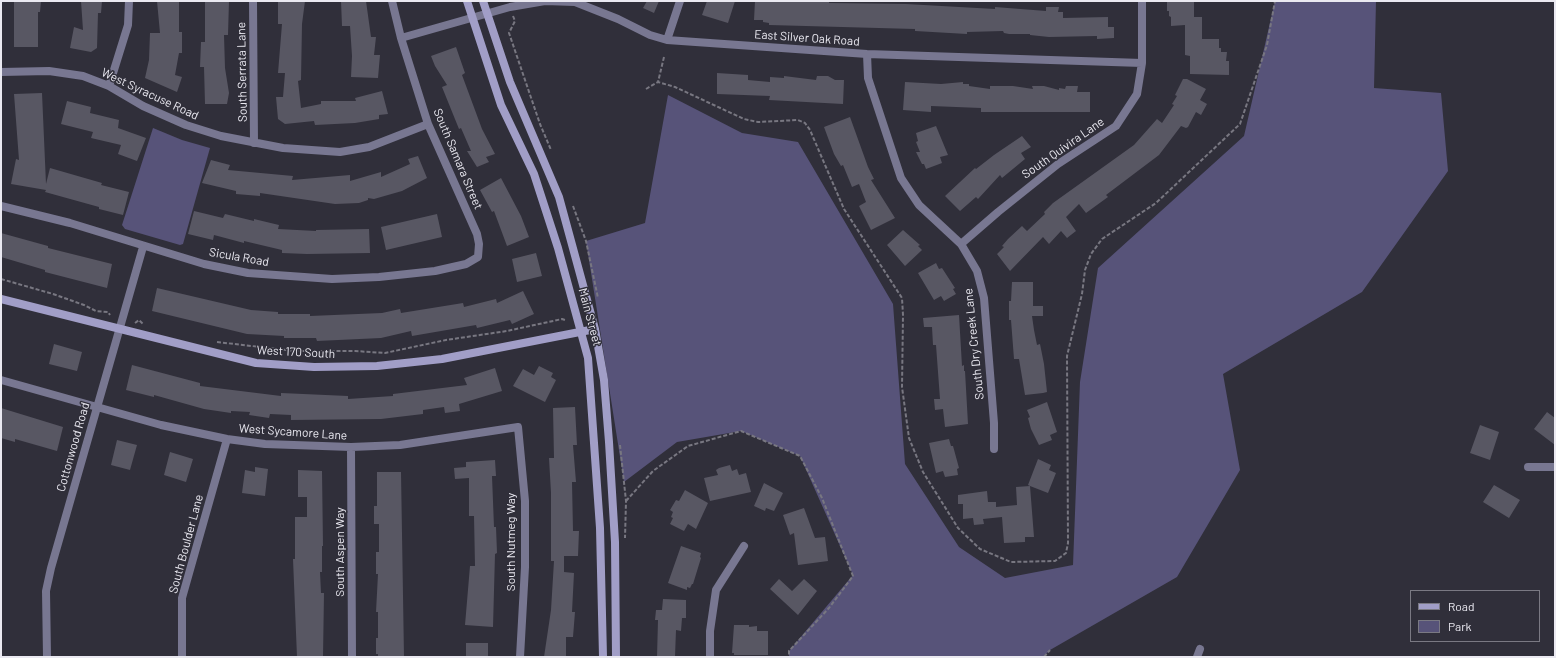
<!DOCTYPE html>
<html>
<head>
<meta charset="utf-8">
<style>
	body { margin:0 }
	#map { position:relative; width:1556px; height:658px; overflow:hidden; background:#302f3a; font-family:Barlow,sans-serif }
	canvas { display:block }
	.frame { position:absolute; inset:0; border:2px solid #eae9f1; pointer-events:none }
	.legend { position:absolute; left:1410px; top:590px; width:130px; height:52px; box-sizing:border-box; background:#302f3a; border:1px solid #7a7983; margin:0; padding:5px 7px; list-style:none; font-size:12px; color:#eae9f1 }
	.legend li { display:flex; align-items:center; gap:8px; height:20px }
	.legend b { width:20px; border:1px solid #7a7983 }
</style>
</head>
<body>
<div id="map">
<canvas width="1556" height="658"></canvas>
<div class="frame"></div>
<ul class="legend">
<li><b style="height:5px;background:#a19ec7"></b>Road</li>
<li><b style="height:11px;background:#575379"></b>Park</li>
</ul>
</div>
<script>
const context = document.querySelector('canvas').getContext('2d');
context.lineJoin = 'round';
function paint(path, color) { context.fillStyle = color; context.fill(path, 'evenodd'); }
const toPath = rows => new Path2D(rows.map(r => 'M' + r).join(''));
function trace(path, color, width, dash) { context.strokeStyle = color; context.lineWidth = width; context.lineCap = dash ? 'butt' : 'round'; context.setLineDash(dash || []); context.stroke(path); }
function drawText(font, color, halo, rows, align = 'center') {
  context.font = font + ' Barlow,sans-serif'; context.lineWidth = 3; context.setLineDash([]); context.textBaseline = 'middle'; context.strokeStyle = halo; context.fillStyle = color; for (const [text, x, y, turn = 0] of rows) {
    context.save(); context.translate(x, y); context.rotate((+turn || 0) * Math.PI / 180); context.textAlign = isNaN(turn) ? turn : align; if (halo) context.strokeText(text, 0, 0); context.fillText(text, 0, 0); context.restore();
  }
}
paint(toPath([
	[1275,1,1376,1,1374,88,1441,93,1448,171,1362,292,1223,374,1240,470,1177,577,1050,650,1043,657,789,657,789,651,853,575,800,456,741,431,677,442,624,482,586,241,645,223,668,95,742,133,798,142,893,304,905,464,959,547,1005,578,1073,565,1080,382,1098,268,1244,136],
	[153,128,182,140,210,148,183,244,180,245,125,229,122,225]
]), '#575379');
paint(toPath([
	[14,1,41,1,40,12,38,12,38,47,14,47],
	[81,1,102,1,101,13,98,13,97,48,91,52,70,48,74,27,83,30],
	[157,1,179,1,179,32,182,32,182,53,179,53,175,75,182,77,177,92,145,78,149,60,150,33,160,33],
	[205,1,229,1,228,35,224,35,225,68,229,93,227,104,205,104,204,67,200,67,201,42,205,42],
	[278,1,305,1,302,24,301,80,298,81,301,108,321,104,321,101,356,101,355,98,382,91,388,114,379,115,379,119,355,123,315,125,314,121,285,124,278,119,276,97,283,97,285,73,278,73,282,24,278,24],
	[341,1,366,1,371,37,376,37,374,55,380,55,378,78,351,77,352,56,350,26,342,26],
	[647,1,659,1,654,13,643,8],
	[707,1,735,1,728,23,702,15],
	[755,1,829,1,829,3,906,4,995,9,995,7,1046,11,1046,7,1059,7,1058,12,1063,12,1063,18,1108,17,1108,27,1114,27,1114,38,1097,39,1097,36,1049,37,1030,35,1030,34,1009,34,1004,33,1003,31,967,32,967,34,915,31,915,29,769,25,769,23,763,22,763,20,754,20],
	[1167,1,1194,1,1194,17,1202,17,1202,39,1219,39,1219,48,1221,48,1221,52,1227,52,1226,61,1229,61,1229,75,1190,74,1190,56,1185,55,1185,25,1171,26,1171,17,1169,16,1169,11,1167,11],
	[456,47,465,73,462,75,482,129,495,154,486,157,489,162,477,167,467,151,471,151,461,128,459,129,442,87,447,85,435,66,431,56],
	[717,73,748,75,748,80,770,82,770,77,784,78,784,76,816,80,817,76,828,76,835,80,844,80,843,104,769,100,770,96,717,94],
	[1183,79,1187,79,1206,89,1200,100,1207,104,1201,115,1196,112,1188,127,1186,128,1181,126,1159,155,1106,195,1108,197,1086,213,1079,204,1066,217,1076,231,1067,238,1061,231,1049,244,1043,237,1010,271,997,254,1004,247,1002,246,1008,239,1022,226,1027,231,1045,214,1044,212,1053,203,1134,145,1157,119,1162,123,1174,105,1172,104,1177,96,1175,95],
	[905,82,941,84,963,82,963,84,969,84,969,86,990,89,990,86,1013,86,1033,89,1032,86,1044,86,1059,90,1059,88,1065,89,1066,86,1078,86,1077,92,1090,92,1090,112,981,112,981,108,931,106,931,112,903,110],
	[42,93,46,184,50,168,102,183,101,185,129,192,123,215,99,209,99,207,45,192,46,190,11,184,16,159,19,160,14,94],
	[67,101,91,107,90,113,119,120,118,128,146,138,137,161,118,154,121,145,91,138,93,132,61,124],
	[850,117,868,167,874,179,871,180,895,218,871,230,859,206,866,202,859,184,852,187,843,165,841,166,834,154,824,127],
	[936,126,948,155,940,157,942,163,926,169,924,164,922,164,916,152,920,152,916,142,918,141,916,133],
	[1022,136,1031,147,1021,153,1025,159,1002,178,1000,175,978,199,976,197,960,211,945,196,975,168,976,169,994,155],
	[418,156,427,178,402,191,374,199,368,198,368,200,359,203,335,204,260,193,260,196,236,194,236,191,202,183,211,160,230,165,228,170,293,176,292,180,350,175,350,181,381,172,381,177,410,164,408,159],
	[501,178,521,216,529,237,507,246,494,211,492,212,480,190],
	[194,211,223,218,225,214,254,221,254,219,279,225,278,229,316,231,316,230,369,229,370,253,307,254,282,253,282,250,244,241,244,243,214,235,213,240,188,234],
	[437,214,442,237,386,250,381,227],
	[903,230,920,245,918,246,922,250,905,266,887,245],
	[1,233,48,246,48,248,112,264,107,288,45,272,45,270,1,257],
	[536,253,542,276,517,282,512,259],
	[936,263,939,269,942,268,955,288,953,289,956,294,944,301,941,296,934,300,918,273],
	[1012,282,1033,282,1033,306,1043,306,1043,316,1032,316,1034,330,1037,345,1040,344,1044,364,1047,392,1043,393,1025,395,1019,359,1014,359,1011,320,1009,320,1009,301,1011,301],
	[157,288,251,310,278,312,278,314,310,314,310,316,382,313,400,309,401,313,463,303,464,307,496,299,497,303,523,291,534,314,512,324,510,320,477,328,476,325,412,336,411,331,381,338,317,341,316,338,284,338,284,336,247,334,152,311],
	[959,315,962,366,964,365,964,371,965,371,968,424,945,427,943,409,935,410,934,399,940,399,936,345,933,345,932,327,924,327,923,318],
	[54,344,82,352,77,371,49,364],
	[132,365,200,383,200,386,281,396,281,393,348,396,348,399,393,396,393,394,467,385,464,378,495,368,502,391,459,404,460,411,445,413,444,407,423,410,423,414,381,419,291,420,291,415,270,414,269,418,249,415,250,412,231,411,231,413,204,409,154,395,154,397,126,390],
	[539,366,553,373,551,377,556,380,545,402,513,386,523,369,534,375],
	[1047,402,1057,432,1050,435,1052,440,1039,445,1031,429,1028,418,1030,417,1027,410],
	[575,407,577,445,573,445,576,482,572,482,573,531,579,531,578,556,564,556,564,572,574,573,572,612,575,612,573,637,566,637,566,657,544,657,551,610,554,561,551,561,551,493,549,458,554,458,553,408],
	[1,408,63,427,57,451,15,439,15,442,1,438],
	[1547,412,1555,418,1555,445,1534,429],
	[1480,425,1499,432,1490,460,1470,453],
	[949,439,951,446,953,446,959,468,957,469,958,475,945,477,943,471,936,473,929,443],
	[117,440,137,445,130,470,111,465],
	[170,452,193,459,186,482,164,475],
	[1038,459,1051,465,1049,470,1056,473,1048,493,1030,486,1034,537,1025,537,1025,542,1004,543,1002,517,983,519,984,524,974,525,973,518,963,519,963,504,958,504,958,495,987,491,988,502,996,502,996,507,1017,505,1016,487,1030,486,1028,485],
	[495,460,496,476,492,476,494,527,496,527,497,553,495,554,493,627,465,625,470,566,475,566,474,516,469,516,469,478,455,479,454,468,466,467,466,462],
	[730,465,732,471,737,469,739,475,746,473,751,492,710,501,704,478,718,475,716,470,719,468],
	[255,467,268,469,265,496,242,493,245,470,255,472],
	[298,470,322,471,323,546,322,546,322,572,320,572,321,593,324,593,323,657,297,657,293,559,295,559,295,517,307,517,307,497,298,497],
	[377,472,401,472,404,657,378,657,378,654,376,654,376,638,378,638,378,612,376,612,378,574,376,574,376,552,379,552,379,524,374,524,374,506,377,506],
	[764,483,783,493,774,511,766,508,765,511,754,506],
	[1494,485,1520,500,1509,518,1483,502],
	[685,490,708,503,696,529,688,524,684,531,670,524,673,518,671,517,673,512,670,510,676,500,679,501],
	[804,508,815,538,825,537,828,561,798,565,794,533,790,535,783,515],
	[681,546,701,553,700,557,701,558,693,584,692,584,690,588,687,587,687,590,668,583],
	[779,579,792,591,804,579,817,591,798,615,770,589],
	[663,599,686,600,686,618,682,618,681,631,676,630,675,657,657,657,658,620,655,620,656,610,662,610],
	[734,625,749,625,749,627,757,626,757,631,768,631,768,655,734,655,734,653,732,653],
	[466,643,488,643,488,657,466,657]
]), '#585763');
trace(toPath([
	[513,16,515,21,509,33,540,124,551,150],
	[664,57,658,82,675,87,744,119,758,122,798,120,805,123,810,130,844,209,902,298,903,315,902,387,909,438,923,472,958,528,980,549,1011,562,1055,561,1066,553,1068,543,1067,356,1082,294,1085,270,1091,254,1102,239,1156,203,1240,124,1267,45,1275,1],
	[646,89,658,82],
	[573,206,586,241,598,298],
	[1,279,53,294,84,305,96,311,108,312,110,315],
	[135,323,139,320,143,324],
	[217,342,295,351,355,351,385,353,446,340,507,331,562,319,565,320],
	[620,445,626,501,625,538],
	[626,501,653,471,688,446,741,431,800,456,822,498,853,576,829,608,789,651,789,657],
	[1044,657,1050,650]
]), '#787781', 2, [4, 2]);
trace(toPath([
	[253,1,254,143],
	[401,38,510,7,545,1,575,2,618,19,650,35,667,40,867,54,1142,63],
	[667,40,680,1],
	[867,54,868,78,901,178,919,205,961,244,977,271,984,298,994,423,994,449],
	[1,72,49,71,83,76,109,86,143,106,186,125,221,136,283,148,340,152,369,147,428,124],
	[109,86,128,25,129,1],
	[1,206,70,223,204,264,248,273,332,279,379,277,435,271,466,264,478,257,479,244,477,234,428,124,401,38,392,1],
	[961,244,998,212,1058,164,1116,126,1137,94,1142,63,1142,1],
	[1,380,161,425,227,439,265,444,351,447,400,445,518,427,525,501,525,567,520,657],
	[351,447,352,657],
	[1528,467,1555,467],
	[47,657,46,591,51,568,143,247],
	[182,657,182,598,227,439],
	[710,657,710,631,716,590,744,546],
	[1197,657,1200,649]
]), '#787791', 8);
trace(toPath([
	[467,1,501,105,534,174,558,248,588,358,600,528,603,657],
	[483,1,510,82,559,197,595,329,604,380,609,442,615,542,616,657],
	[1,299,256,363,314,367,377,366,442,359,595,329]
]), '#a19ec7', 8);
drawText('12px', '#eae9f1', '#302f3a', [
	["East Silver Oak Road",807,38,4],
	["South Serrata Lane",242,72,-91],
	["West Syracuse Road",150,94,25],
	["South Quivira Lane",1063,148,-35],
	["South Samara Street",458,159,67],
	["Sicula Road",239,257,10],
	["Main Street",590,317,75],
	["South Dry Creek Lane",974,344,-96],
	["West 170 South",296,352,3],
	["West Sycamore Lane",293,432,4],
	["Cottonwood Road",73,447,-74],
	["South Nutmeg Way",511,542,-90],
	["South Boulder Lane",186,544,-75],
	["South Aspen Way",340,552,-90]
]);
</script>
</body>
</html>
